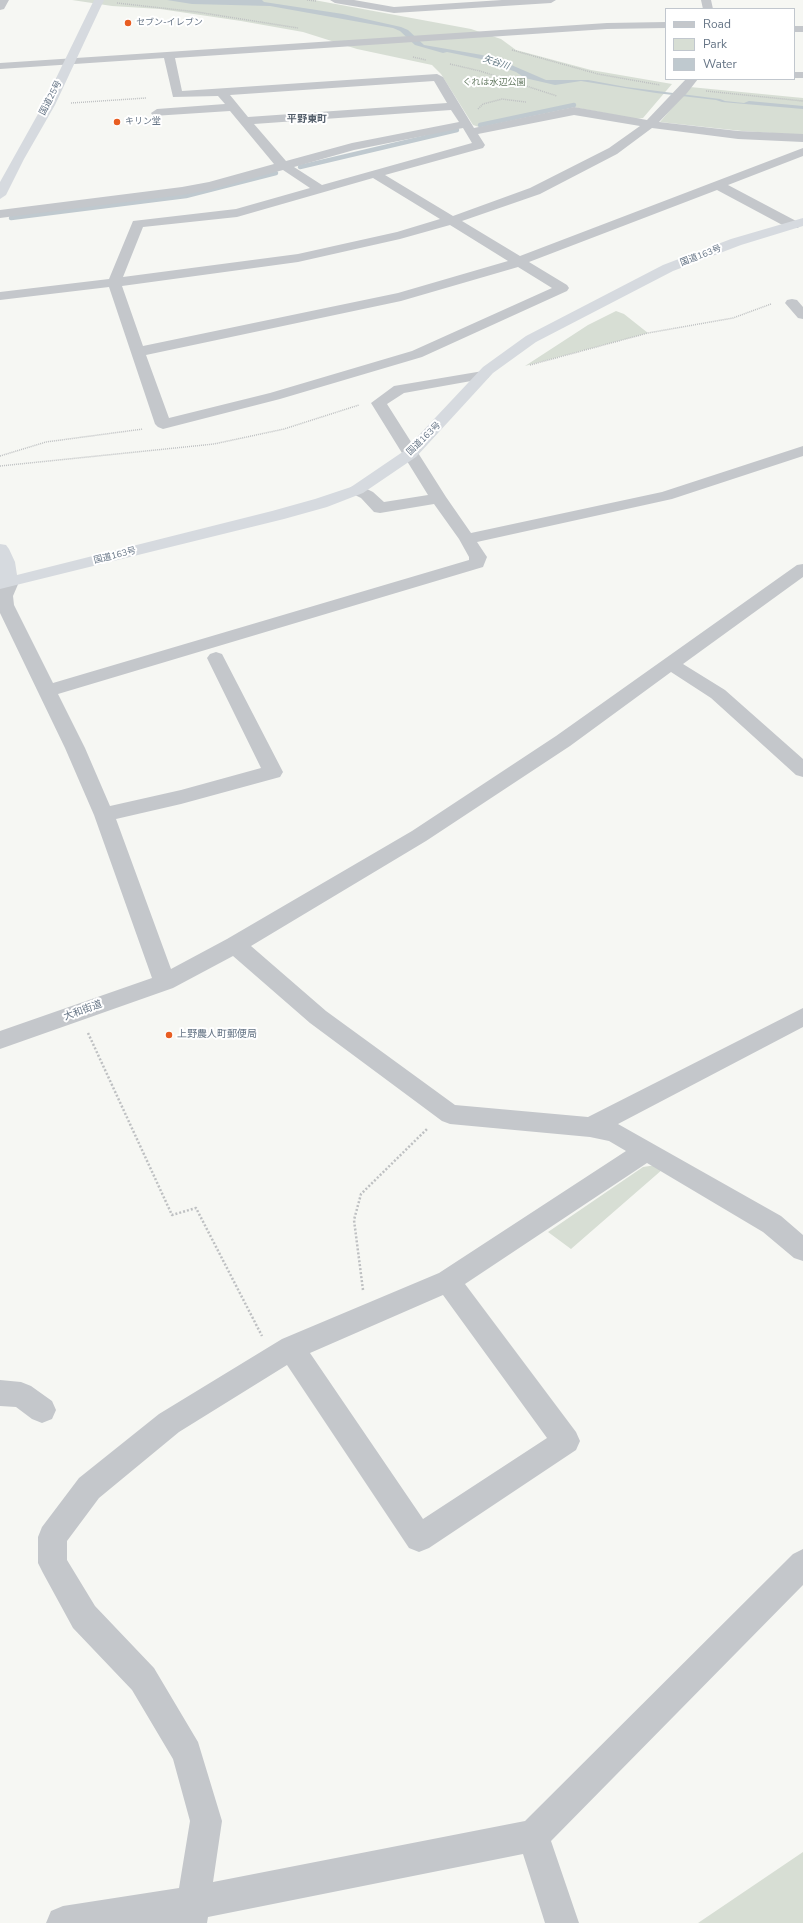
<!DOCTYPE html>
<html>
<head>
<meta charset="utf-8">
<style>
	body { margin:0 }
	#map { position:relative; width:803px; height:1923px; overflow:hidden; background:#f6f7f3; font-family:"Nunito Sans",sans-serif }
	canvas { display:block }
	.legend { position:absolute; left:665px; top:8px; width:130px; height:72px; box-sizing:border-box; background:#fff; border:1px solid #c1c7ce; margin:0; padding:5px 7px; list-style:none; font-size:12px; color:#657485 }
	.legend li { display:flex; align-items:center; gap:8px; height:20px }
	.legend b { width:20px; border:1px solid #c1c7ce }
</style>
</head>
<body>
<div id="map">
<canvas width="803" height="1923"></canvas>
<ul class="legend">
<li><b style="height:5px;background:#c4c7cb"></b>Road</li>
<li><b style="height:11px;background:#d7ded4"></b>Park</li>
<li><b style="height:11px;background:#bfc9cf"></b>Water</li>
</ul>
</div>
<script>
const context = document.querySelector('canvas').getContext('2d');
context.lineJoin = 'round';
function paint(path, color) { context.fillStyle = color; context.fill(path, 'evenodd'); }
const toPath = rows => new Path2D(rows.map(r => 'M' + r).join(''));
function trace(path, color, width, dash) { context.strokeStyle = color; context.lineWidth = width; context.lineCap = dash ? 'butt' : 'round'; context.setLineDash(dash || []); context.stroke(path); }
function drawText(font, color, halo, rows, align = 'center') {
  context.font = font + ' "Nunito Sans","Noto Sans JP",sans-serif'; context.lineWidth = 4; context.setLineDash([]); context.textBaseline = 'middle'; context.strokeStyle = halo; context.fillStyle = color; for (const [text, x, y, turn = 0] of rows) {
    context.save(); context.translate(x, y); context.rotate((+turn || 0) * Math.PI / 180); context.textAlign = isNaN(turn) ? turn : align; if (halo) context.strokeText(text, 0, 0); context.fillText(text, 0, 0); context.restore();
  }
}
paint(toPath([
	[72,0,314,0,471,29,501,39,516,50,591,70,672,84,643,118,636,119,573,107,479,127,473,125,441,74,432,65,357,49,303,32,241,21,160,9,112,6],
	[690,87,803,98,803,135,742,131,660,122],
	[616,311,624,314,648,333,525,366,588,325],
	[656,1165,663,1169,571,1249,548,1232,643,1167],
	[803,1852,803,1923,698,1923]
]), '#d7ded4');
paint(toPath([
	[167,0,262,0,264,2,343,14,401,27,408,30,424,45,482,55,509,64,546,80,588,80,626,87,720,99,725,101,744,103,749,101,803,106,803,109,722,102,716,100,656,93,581,81,555,85,525,78,516,72,481,59,447,52,443,53,415,45,400,31,393,28,270,6,192,4]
]), '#bfc9cf');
trace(toPath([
	[480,125,574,105],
	[300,167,457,130],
	[11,218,186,196,276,173]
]), '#bfc9cf', 4.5);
trace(toPath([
	[307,0,316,1],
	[117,3,197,12,298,28],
	[512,50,598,74,660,85],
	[413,57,426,60],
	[450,64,480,71,557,96],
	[706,91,803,101],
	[71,103,146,98],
	[478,109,483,104,502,99,526,102],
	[530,365,648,333,733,318,771,304],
	[0,456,46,442,143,429],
	[0,466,214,444,284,429,359,405]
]), '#bec0c2', 1.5, [1, 1]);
trace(toPath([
	[88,1033,172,1215,196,1208,262,1336],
	[363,1290,354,1220,361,1194,428,1128]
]), '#bec0c2', 2.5, [2, 2]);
paint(toPath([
	[0,0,9,0,4,9,0,10,0,0],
	[330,0,354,0,394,7,502,0,556,0,551,3,394,13,335,3,330,0],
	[701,0,711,0,713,9,703,9,701,0],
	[666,22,666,28,607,29,175,58,182,91,437,74,443,77,474,128,574,107,647,120,686,79,698,79,687,93,659,122,738,131,803,134,803,142,738,139,652,128,617,154,540,194,462,221,520,256,803,148,803,156,728,185,798,222,800,225,798,228,788,228,717,190,529,262,567,285,569,288,567,291,422,357,280,399,163,429,158,427,155,424,109,287,0,300,0,292,109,279,133,221,236,209,310,188,283,170,210,190,182,195,0,218,0,210,182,187,209,182,274,164,230,111,153,116,151,113,157,109,225,104,218,96,173,97,164,58,0,69,0,63,607,23,666,22],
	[434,81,447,103,248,117,230,95,434,81],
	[451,110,459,122,352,143,286,161,254,124,451,110],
	[574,115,640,126,609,148,530,188,453,216,385,175,483,148,485,145,478,134,574,115],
	[463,128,472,143,322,185,294,167,354,150,463,128],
	[373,178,440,219,397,232,298,254,123,277,143,227,237,217,373,178],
	[450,225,508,261,398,293,143,346,122,286,298,262,400,239,450,225],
	[518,267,552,288,412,351,270,393,169,418,146,355,401,301,518,267],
	[794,26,803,26,803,32,794,32,794,26],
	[794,72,803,72,803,78,794,78,794,72],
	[792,299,797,300,803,307,803,319,798,318,785,303,787,300,792,299],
	[483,371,488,372,490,375,488,378,404,393,387,404,446,497,471,533,662,492,803,446,803,456,672,499,477,542,487,557,483,567,58,694,85,748,110,806,181,790,261,768,207,658,210,654,216,652,222,654,283,772,280,777,181,804,116,819,171,969,227,939,412,831,556,736,797,565,803,564,803,577,683,664,725,690,803,759,803,777,796,775,711,698,671,672,570,746,426,841,251,946,326,1011,455,1105,588,1117,803,1008,803,1027,618,1124,781,1216,803,1235,803,1261,794,1258,763,1232,647,1163,465,1284,576,1432,580,1441,576,1450,429,1548,419,1552,409,1548,287,1365,179,1432,99,1498,67,1541,67,1560,95,1606,154,1668,198,1742,222,1821,213,1882,525,1821,793,1554,803,1549,803,1585,551,1841,579,1923,545,1923,523,1854,208,1917,207,1923,46,1923,51,1911,63,1906,179,1888,190,1821,173,1759,132,1690,73,1628,43,1573,38,1563,38,1537,42,1527,79,1478,159,1414,282,1339,439,1273,626,1151,609,1141,590,1137,450,1124,442,1121,310,1023,233,956,173,988,0,1049,0,1031,152,978,94,815,65,748,0,613,0,585,4,578,10,577,16,578,19,582,13,596,14,605,53,683,469,560,469,557,459,539,434,504,380,513,374,512,361,498,351,493,349,490,351,487,357,485,363,487,373,492,384,502,428,495,371,403,394,386,483,371],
	[443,1295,547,1438,423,1519,310,1353,443,1295],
	[0,1380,21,1382,31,1386,52,1401,56,1410,52,1419,42,1423,32,1419,16,1407,0,1406,0,1380]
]), '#c4c7cb');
paint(toPath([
	[94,0,104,0,55,105,24,159,6,195,0,199,0,182,43,105,94,0],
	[803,218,803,226,741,245,673,271,536,342,493,373,416,457,363,493,327,507,284,519,0,589,0,544,6,545,9,549,15,562,17,575,272,511,315,499,351,487,404,451,483,367,526,336,663,265,731,239,803,218]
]), '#d6dadf');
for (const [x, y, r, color] of [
	[128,23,4,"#e85d21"],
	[117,122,4,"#e85d21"],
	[169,1035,4,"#e85d21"]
]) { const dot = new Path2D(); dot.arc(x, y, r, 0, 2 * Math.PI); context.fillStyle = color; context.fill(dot); trace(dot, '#fff', 1.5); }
drawText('9px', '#657485', '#fff', [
	["セブン-イレブン",136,23],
	["キリン堂",125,122]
], 'left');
drawText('italic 9px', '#607782', '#fff', [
	["矢谷川",496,63,18]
]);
drawText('9px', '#677c64', '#fff', [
	["くれは水辺公園",494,83]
]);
drawText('9px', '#657485', '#fff', [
	["国道25号",51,98,-63],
	["国道163号",701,256,-21],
	["国道163号",424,439,-44],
	["国道163号",115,556,-14]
]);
drawText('bold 10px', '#535e6a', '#fff', [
	["平野東町",307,120]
]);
drawText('10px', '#657485', '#fff', [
	["大和街道",83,1011,-20]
]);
drawText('10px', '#657485', '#fff', [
	["上野農人町郵便局",177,1035]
], 'left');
</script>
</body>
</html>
